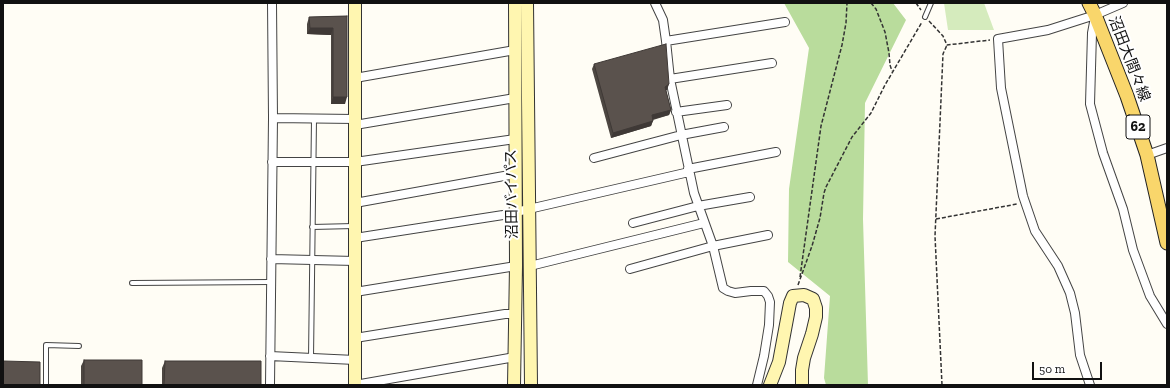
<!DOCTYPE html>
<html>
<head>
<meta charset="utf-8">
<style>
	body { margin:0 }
	#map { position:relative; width:1170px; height:388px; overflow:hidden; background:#fffdf5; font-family:"Zilla Slab",serif }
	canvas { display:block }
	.frame { position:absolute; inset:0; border:4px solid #111; pointer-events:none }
	.scale { position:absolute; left:1032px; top:362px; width:70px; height:18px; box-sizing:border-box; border:2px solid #111; border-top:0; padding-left:5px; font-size:12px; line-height:14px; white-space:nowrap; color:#111; -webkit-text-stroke:3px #fff; paint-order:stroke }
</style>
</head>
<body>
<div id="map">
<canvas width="1170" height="388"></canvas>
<div class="frame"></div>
<div class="scale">50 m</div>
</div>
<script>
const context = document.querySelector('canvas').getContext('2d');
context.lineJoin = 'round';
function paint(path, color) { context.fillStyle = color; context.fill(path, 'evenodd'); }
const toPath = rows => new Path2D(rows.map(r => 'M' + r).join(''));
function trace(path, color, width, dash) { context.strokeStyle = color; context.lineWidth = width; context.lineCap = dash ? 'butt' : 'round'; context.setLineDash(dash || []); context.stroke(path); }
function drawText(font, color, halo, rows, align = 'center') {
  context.font = font + ' "Zilla Slab","Noto Sans JP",serif'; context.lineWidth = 4; context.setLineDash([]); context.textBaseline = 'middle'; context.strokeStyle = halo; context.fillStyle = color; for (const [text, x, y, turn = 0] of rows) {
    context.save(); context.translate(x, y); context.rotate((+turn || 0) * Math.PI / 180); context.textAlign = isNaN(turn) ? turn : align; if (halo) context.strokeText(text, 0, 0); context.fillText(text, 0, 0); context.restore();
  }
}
paint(toPath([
	[944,3,984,3,994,30,948,30]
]), '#d5ebbd');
paint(toPath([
	[784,3,893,3,906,20,865,103,863,219,868,385,826,385,824,378,830,296,788,262,789,189,809,48]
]), '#b9dc9c');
const lane = toPath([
	[925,17,931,3],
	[312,227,354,226],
	[132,283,271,282],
	[311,358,314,119],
	[46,385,46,345,79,346]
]);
const street = toPath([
	[655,3,663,20,666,41,670,79,694,193,713,246,723,288,728,291,735,293,751,291,764,291,768,296,770,302,769,325,764,356,757,385],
	[1095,17,1092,33,1090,104,1103,153,1123,209,1133,250,1150,296,1167,324],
	[666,41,785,22],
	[355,78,515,50],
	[670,79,772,63],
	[676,112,727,105],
	[273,118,355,119],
	[355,125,515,98],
	[1147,155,1167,148],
	[594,158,681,135,724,127],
	[272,162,355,162,515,139],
	[688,169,776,152],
	[355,203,515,174],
	[633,223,698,206,750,197],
	[355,238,503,215,689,172],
	[271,259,355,261],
	[530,266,704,223],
	[630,269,713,246,768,235],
	[355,292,516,266],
	[355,338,505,314,515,314],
	[270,356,355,360],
	[270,385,273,118,272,3],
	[355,385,515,357],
	[1090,385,1080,355,1075,313,1070,293,1058,266,1035,231,1023,196,1001,88,998,39,1048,30,1095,15,1123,3]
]);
const secondary = toPath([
	[527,3,531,385],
	[355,385,355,3],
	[514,385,516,266,515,3],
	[770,385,779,362,790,303,793,296,804,295,813,299,816,308,816,317,812,334,804,358,802,370,802,385]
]);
const primary = toPath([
	[1089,3,1095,15,1127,96,1147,155,1167,243]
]);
trace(lane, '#444', 6);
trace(street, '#444', 10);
trace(secondary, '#333', 14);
trace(primary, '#222', 15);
trace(toPath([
	[871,3,876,9,885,32,889,53,890,65,892,71],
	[916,3,921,10],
	[929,21,943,36,947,45,990,40],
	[936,219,1017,204],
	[800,277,821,126,842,45,846,23,847,3],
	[798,285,812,246,820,218,824,193,826,187,852,137,871,113,885,85,922,22],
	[942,385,935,236,943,54,947,45]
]), '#333', 1.5, [4, 2]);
trace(lane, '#fff', 4);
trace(street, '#fff', 8);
trace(secondary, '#fff6b0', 12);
trace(primary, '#f9d66b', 13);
paint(toPath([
	[347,16,345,104,331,104,331,35,307,34,307,24,309,17],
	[594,64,669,84,666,90,671,110,669,115,653,120,651,126,611,138,592,69],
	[84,360,142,385,81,385,81,366],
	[165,361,261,385,162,385,162,368]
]), '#4d4742');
paint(toPath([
	[310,28,333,28,331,35,307,34],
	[669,84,667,90,663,92,665,87],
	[333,97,347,97,345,104,331,104],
	[671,110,669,115,650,120,652,115],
	[653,121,651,126,611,138,613,133]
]), '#3f3936');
const building = toPath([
	[347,16,347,97,333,97,333,28,310,28,309,17,347,16],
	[666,44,669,84,665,87,671,110,652,115,653,121,613,133,594,64,666,44],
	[84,360,142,360,142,385,84,385,84,360],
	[3,361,40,362,40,385,3,385,3,361],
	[165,361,261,361,261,385,164,385,165,361]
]);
paint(building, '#5a524d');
trace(building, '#3f3936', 1);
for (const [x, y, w] of [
	[1138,127,24]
]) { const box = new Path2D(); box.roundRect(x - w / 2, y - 12, w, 24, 3); context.fillStyle = '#fff'; context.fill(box); trace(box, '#111', 1); }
drawText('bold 14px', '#111', null, [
	["62",1138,127]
]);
drawText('15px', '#111', '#fff', [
	["沼田大間々線",1129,59,69],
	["沼田バイパス",512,194,-91]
]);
</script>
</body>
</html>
